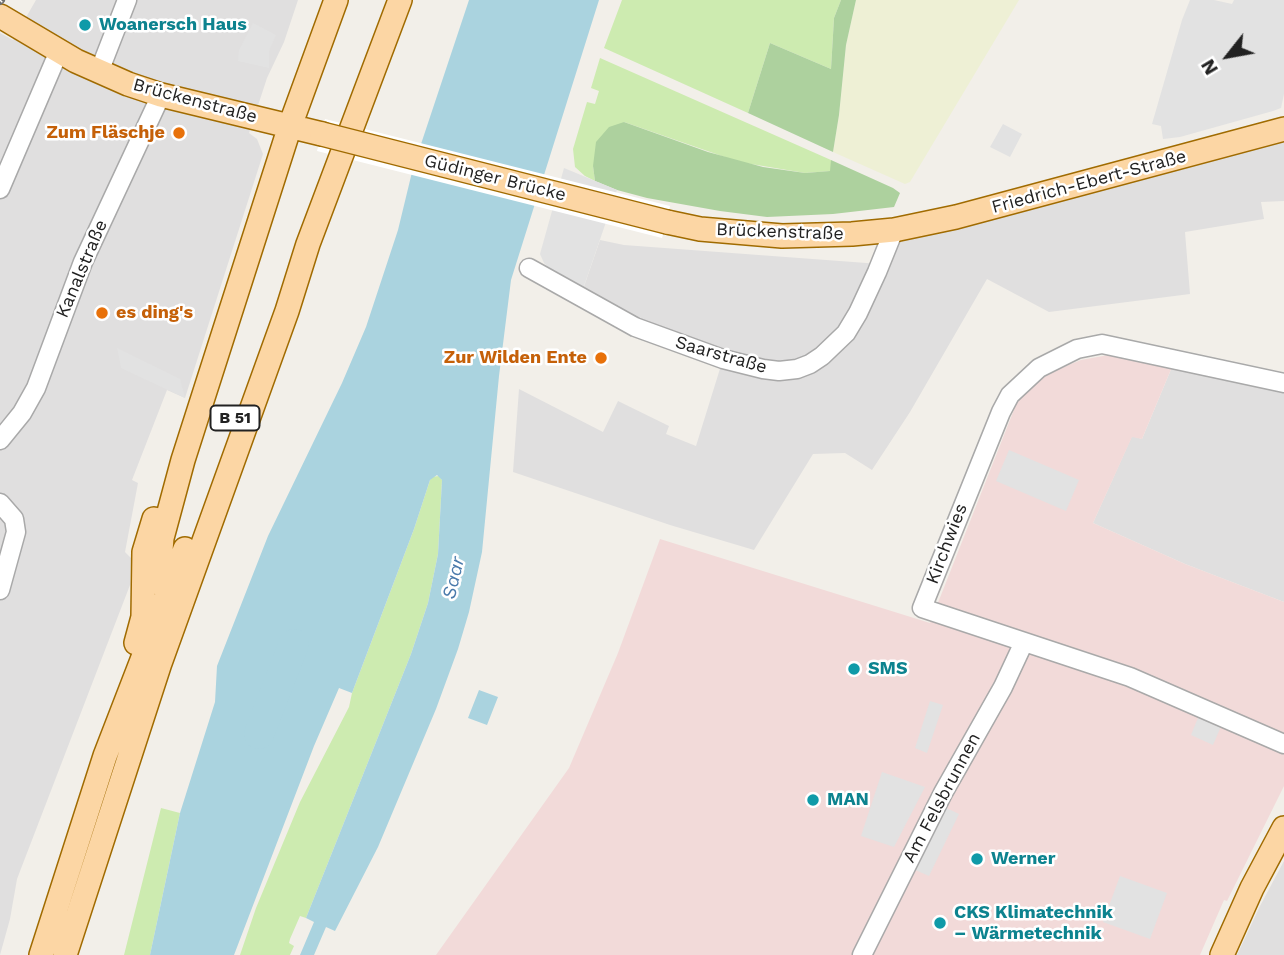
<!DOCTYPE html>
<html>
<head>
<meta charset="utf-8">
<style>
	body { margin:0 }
	#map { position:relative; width:1284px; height:955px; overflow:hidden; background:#f2efe9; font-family:"Work Sans",sans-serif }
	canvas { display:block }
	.north { position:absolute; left:1193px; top:21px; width:70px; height:70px; -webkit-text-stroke:5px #fff; paint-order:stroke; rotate:239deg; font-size:19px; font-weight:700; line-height:28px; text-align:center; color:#222 }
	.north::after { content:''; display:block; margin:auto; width:24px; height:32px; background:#222; clip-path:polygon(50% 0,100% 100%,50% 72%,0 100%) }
</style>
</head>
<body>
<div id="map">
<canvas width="1284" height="955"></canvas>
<div class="north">N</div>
</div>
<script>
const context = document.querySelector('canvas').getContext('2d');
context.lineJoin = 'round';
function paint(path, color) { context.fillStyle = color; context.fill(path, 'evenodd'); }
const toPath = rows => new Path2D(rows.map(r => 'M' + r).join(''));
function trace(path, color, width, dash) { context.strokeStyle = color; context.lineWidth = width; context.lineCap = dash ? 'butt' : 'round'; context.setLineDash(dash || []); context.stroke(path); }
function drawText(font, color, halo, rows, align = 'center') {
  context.font = font + ' "Work Sans",sans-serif'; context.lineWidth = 5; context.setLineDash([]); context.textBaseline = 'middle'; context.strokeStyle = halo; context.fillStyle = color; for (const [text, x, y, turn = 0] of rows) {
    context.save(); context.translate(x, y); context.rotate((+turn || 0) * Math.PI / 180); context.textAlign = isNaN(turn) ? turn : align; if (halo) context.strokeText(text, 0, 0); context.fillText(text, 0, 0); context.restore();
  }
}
paint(toPath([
	[36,0,298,0,284,42,267,78,249,133,257,139,263,154,185,398,167,390,132,480,138,483,125,552,131,558,130,585,17,879,10,919,0,955,0,33,13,40],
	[1284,129,1284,201,1261,202,1264,219,1185,232,1190,294,1049,312,987,279,910,412,872,470,845,453,813,454,754,550,670,525,513,472,519,389,603,432,618,401,669,426,666,434,696,446,723,359,580,298,600,240,624,245,880,264,894,230],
	[1172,367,1284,393,1284,602,1185,564,1093,523,1132,436,1142,439],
	[1284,861,1284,955,1237,955,1260,906]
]), '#e0dfdf');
paint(toPath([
	[1114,354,1172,367,1142,439,1132,437,1093,523,1185,564,1284,602,1284,786,1227,901,1224,900,1200,955,436,955,569,768,618,653,660,539,930,623,1021,392,1051,372,1081,360]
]), '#f2dad9');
paint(toPath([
	[856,0,1019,0,910,182,905,184,833,152,839,115,846,45]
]), '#eef0d5');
paint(toPath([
	[622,0,841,0,834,18,831,69,770,43,748,113,604,48],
	[600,58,831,160,831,171,805,173,739,162,624,122,593,166,595,181,585,176,575,167,573,149,587,102,595,104,599,91,591,88],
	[439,476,442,480,438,554,428,603,411,654,306,918,300,916,290,939,289,943,294,946,290,955,240,955,256,908,300,802,349,707,352,693,414,529,430,480,431,477],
	[161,808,180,813,150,955,124,955]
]), '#cdebb0');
paint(toPath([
	[841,0,856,0,846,45,839,115,833,152,748,113,770,43,831,69,834,18],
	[624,122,708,152,763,167,805,173,830,171,831,160,893,188,900,193,894,207,833,214,767,217,720,211,647,198,617,190,595,181,593,166,596,142,609,127]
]), '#add19e');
paint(toPath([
	[1190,0,1214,0,1232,4,1234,0,1284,0,1284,94,1281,108,1273,111,1180,137,1163,139,1161,126,1152,124,1182,20],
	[253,23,276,35,269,51,269,68,238,61,239,50],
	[1003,124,1022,134,1010,157,990,147],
	[564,168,617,190,583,289,550,269,544,263,540,254],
	[117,348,180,379,185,398,121,368],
	[1009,450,1079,480,1066,511,996,481],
	[930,701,943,705,927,753,915,748],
	[1202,708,1225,717,1213,745,1191,735],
	[882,772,925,787,894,847,861,836],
	[938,804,959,814,929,876,906,866],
	[1120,876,1167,893,1150,939,1103,922]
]), '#e2e2e2');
paint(toPath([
	[469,0,599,0,511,280,499,376,482,552,469,612,458,649,436,709,378,847,335,931,326,927,314,955,300,955,314,922,306,918,411,654,428,603,438,554,442,480,437,475,430,480,414,529,352,693,339,688,314,746,234,955,150,955,180,813,215,702,217,666,268,536,342,383,366,327,398,230,413,168],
	[479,690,498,697,487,725,468,718]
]), '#aad3df');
paint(toPath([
	[325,119,670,206,667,222,662,238,317,151]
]), '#fff');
trace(toPath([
	[259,734,294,644]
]), '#aad3df', 30);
const minor = toPath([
	[99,72,127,0],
	[0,189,59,51],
	[529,268,635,327,723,359,763,369,779,371,797,369,810,364,822,356,846,333,858,313,877,272,894,230],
	[1284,383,1102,344,1077,349,1039,368,1010,395,1001,412,922,608,1130,677,1284,744],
	[0,440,22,413,36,388,83,262,161,95],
	[0,503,14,519,16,532,0,590],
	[862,955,943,793,1003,687,1024,642]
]);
const major = toPath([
	[0,16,76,61,128,84,161,95,322,134],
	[667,222,700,229,782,236,852,234,894,230,956,217,1284,129],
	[167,595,160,562,162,538,183,460,290,126,336,0],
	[136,643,143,617,144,552,154,519],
	[41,955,105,756,185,549],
	[65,955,160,663,287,311,308,244,400,0],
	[1222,955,1252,888,1284,828]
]);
trace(minor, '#a9a9a9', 21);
trace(major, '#a06b00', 26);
trace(minor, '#fff', 18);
trace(major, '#fcd6a4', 23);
const rail = toPath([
	[0,1,1,0]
]);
trace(rail, '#707070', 8);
trace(rail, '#fff', 5, [16]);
const majorBridge = toPath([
	[322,134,667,222]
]);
trace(majorBridge, '#a06b00', 26, []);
trace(majorBridge, '#fcd6a4', 23);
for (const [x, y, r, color] of [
	[85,25,7,"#0f9aa8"],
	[179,133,7,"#e8710a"],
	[102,313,7,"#e8710a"],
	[601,358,7,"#e8710a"],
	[854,669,7,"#0f9aa8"],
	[813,800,7,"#0f9aa8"],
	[977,859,7,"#0f9aa8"],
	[940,923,7,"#0f9aa8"]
]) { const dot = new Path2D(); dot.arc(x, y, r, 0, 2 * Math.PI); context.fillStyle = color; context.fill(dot); trace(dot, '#fff', 2.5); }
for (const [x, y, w] of [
	[235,418,49]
]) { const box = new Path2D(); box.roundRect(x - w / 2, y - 12.5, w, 25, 5); context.fillStyle = '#fff'; context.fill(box); trace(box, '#222', 2); }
drawText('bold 16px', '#222', null, [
	["B 51",235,418]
]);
drawText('bold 18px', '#0d838f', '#fff', [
	["Woanersch Haus",99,25],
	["SMS",868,669],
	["MAN",827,800],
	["Werner",991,859],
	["CKS Klimatechnik",954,913],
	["– Wärmetechnik",954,934]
], 'left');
drawText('18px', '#222', '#fff', [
	["Brückenstraße",195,101,15],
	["Güdinger Brücke",495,178,14],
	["Friedrich-Ebert-Straße",1089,182,-15],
	["Brückenstraße",780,232,2],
	["Kanalstraße",82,269,-67],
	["Saarstraße",721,355,16],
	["Kirchwies",947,544,-69],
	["Am Felsbrunnen",942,798,-62]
]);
drawText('bold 18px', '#c56008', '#fff', [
	["Zum Fläschje",165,133],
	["es ding's",116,313,"left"],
	["Zur Wilden Ente",587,358]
], 'right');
drawText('italic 19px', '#4a7aab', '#fff', [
	["Saar",454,578,-77]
]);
</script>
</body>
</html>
